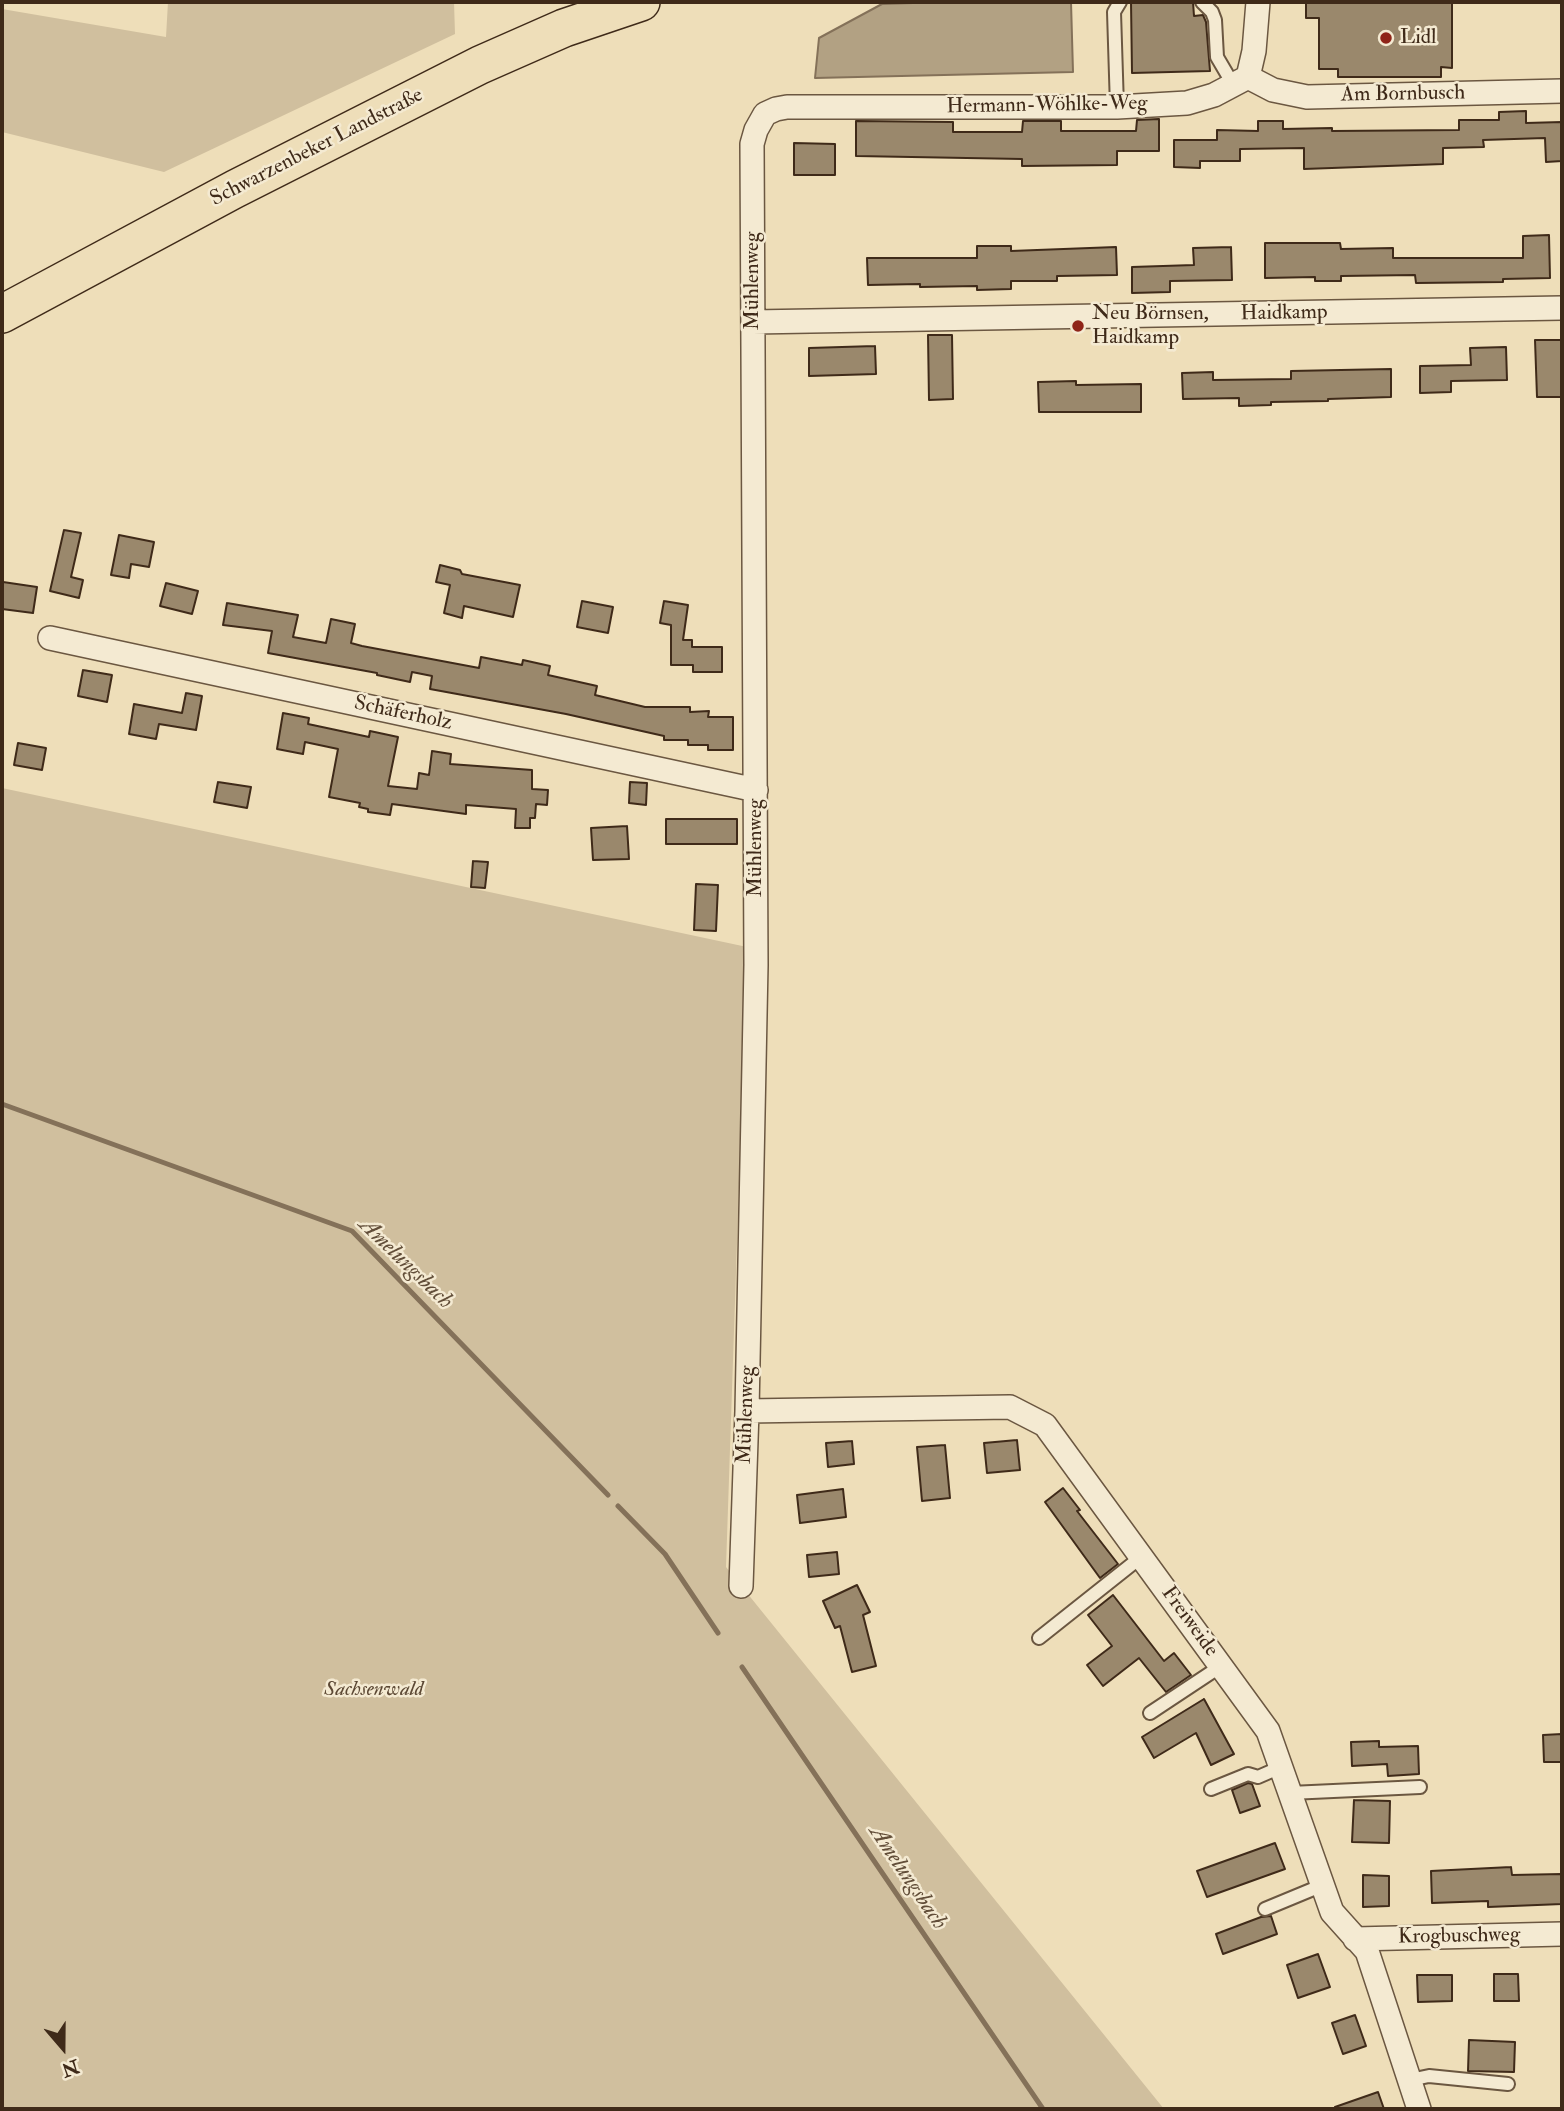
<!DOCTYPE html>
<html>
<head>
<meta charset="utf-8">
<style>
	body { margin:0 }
	#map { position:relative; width:1564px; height:2111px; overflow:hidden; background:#eedeb9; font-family:"IM FELL Double Pica",serif }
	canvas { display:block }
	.frame { position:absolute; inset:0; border:4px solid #3f2a19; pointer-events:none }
	.north { position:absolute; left:28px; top:2013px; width:70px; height:70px; -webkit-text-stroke:5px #f4ead2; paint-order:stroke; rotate:160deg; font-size:19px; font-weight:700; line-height:28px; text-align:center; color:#3f2a19 }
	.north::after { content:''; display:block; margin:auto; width:24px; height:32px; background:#3f2a19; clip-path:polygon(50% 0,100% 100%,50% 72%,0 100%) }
</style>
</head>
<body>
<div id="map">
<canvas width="1564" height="2111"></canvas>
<div class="frame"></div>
<div class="north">N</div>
</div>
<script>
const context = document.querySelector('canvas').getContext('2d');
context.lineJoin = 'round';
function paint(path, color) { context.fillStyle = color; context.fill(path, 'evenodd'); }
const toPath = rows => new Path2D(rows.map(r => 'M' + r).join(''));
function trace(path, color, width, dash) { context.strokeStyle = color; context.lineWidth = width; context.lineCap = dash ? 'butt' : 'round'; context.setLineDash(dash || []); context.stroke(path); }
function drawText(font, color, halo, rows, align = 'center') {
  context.font = font + ' "IM FELL Double Pica",serif'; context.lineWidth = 5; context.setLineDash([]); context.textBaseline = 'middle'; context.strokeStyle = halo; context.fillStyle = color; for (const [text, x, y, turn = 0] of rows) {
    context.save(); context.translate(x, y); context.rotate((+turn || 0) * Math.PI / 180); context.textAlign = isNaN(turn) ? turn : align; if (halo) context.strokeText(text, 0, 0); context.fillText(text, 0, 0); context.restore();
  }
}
paint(toPath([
	[168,2,454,2,455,34,164,172,2,132,2,9,166,37],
	[2,788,747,947,726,1567,1164,2109,2,2109]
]), '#d0bf9e');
const water = toPath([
	[944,2,1071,2,1073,72,815,78,819,38,882,4,944,2]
]);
paint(water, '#b2a183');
trace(water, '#847159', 2);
trace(toPath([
	[2,1104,352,1231,608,1495],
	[618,1506,665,1554,718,1633],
	[742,1667,1043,2109]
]), '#847159', 5);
const building = toPath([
	[1131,2,1193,2,1194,16,1203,15,1206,22,1210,71,1132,73,1131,2],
	[1306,2,1452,2,1452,68,1441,67,1441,77,1338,77,1338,69,1319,69,1319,18,1306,18,1306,2],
	[1526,111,1526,123,1562,122,1562,161,1546,162,1545,138,1483,140,1484,147,1443,148,1443,164,1304,169,1304,148,1240,149,1240,161,1200,161,1200,168,1174,167,1174,140,1217,140,1217,130,1258,131,1258,121,1283,121,1283,129,1332,128,1332,131,1459,130,1459,120,1499,120,1499,112,1526,111],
	[1159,119,1159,151,1117,151,1117,165,1022,166,1022,159,856,156,856,121,953,122,953,132,1022,132,1023,121,1061,121,1061,131,1136,131,1137,120,1159,119],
	[794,143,835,144,835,175,794,175,794,143],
	[1549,235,1550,278,1503,279,1503,282,1416,283,1415,275,1341,276,1341,281,1315,281,1315,277,1265,278,1265,243,1340,243,1341,249,1393,248,1393,258,1523,258,1523,236,1549,235],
	[977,246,1011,246,1011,251,1116,247,1117,275,1057,276,1057,281,1011,281,1011,289,977,290,977,286,920,287,920,284,868,285,867,258,977,258,977,246],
	[1231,247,1232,280,1170,281,1170,292,1132,293,1132,267,1194,265,1193,248,1231,247],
	[928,335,952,335,953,399,929,400,928,335],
	[1535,340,1562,340,1562,397,1537,397,1535,340],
	[875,346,876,374,809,376,809,348,875,346],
	[1506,347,1507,380,1451,381,1451,392,1420,393,1420,366,1471,365,1470,348,1506,347],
	[1391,369,1391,397,1328,399,1328,401,1271,402,1271,405,1239,406,1239,398,1183,399,1182,373,1213,372,1213,380,1291,379,1291,371,1391,369],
	[1076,381,1076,385,1141,384,1141,412,1039,412,1038,382,1076,381],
	[64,530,81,533,71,577,83,580,79,598,50,591,64,530],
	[119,535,154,542,149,567,131,564,129,578,111,575,119,535],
	[440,565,460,570,462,574,520,585,513,617,464,606,462,618,444,613,450,585,436,582,440,565],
	[3,582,37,587,33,613,2,609,3,582],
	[166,583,198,591,192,614,160,606,166,583],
	[582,601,613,607,608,633,577,627,582,601],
	[664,601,688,605,683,640,692,640,692,647,722,647,722,672,693,672,693,665,671,665,671,625,660,623,664,601],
	[227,603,298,615,293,637,326,643,331,619,355,624,351,643,362,646,479,668,481,657,522,665,523,660,550,666,548,675,597,686,595,695,645,707,690,707,690,712,709,711,708,717,733,717,733,750,708,750,708,745,688,745,688,740,664,740,664,736,566,714,430,689,432,676,412,672,410,682,377,675,377,673,268,653,272,631,223,625,227,603],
	[83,670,112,675,107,702,78,696,83,670],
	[186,693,202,696,196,730,159,724,156,739,129,734,134,704,182,713,186,693],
	[283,713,309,718,308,724,369,737,370,731,398,737,388,786,417,789,419,773,429,775,432,751,451,754,450,764,532,770,532,789,548,790,547,805,536,804,535,818,530,818,530,828,515,828,516,809,466,805,466,814,392,804,390,815,368,812,368,809,359,807,360,803,329,797,338,749,305,742,303,754,277,749,283,713],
	[18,743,46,748,42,770,14,765,18,743],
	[218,782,251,787,247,808,214,802,218,782],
	[630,782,647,783,646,805,629,803,630,782],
	[666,819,737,819,737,844,666,844,666,819],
	[627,826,629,859,593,860,591,828,627,826],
	[473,861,488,862,485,888,471,887,473,861],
	[696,884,718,885,716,931,694,930,696,884],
	[1017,1440,1020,1470,987,1473,984,1443,1017,1440],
	[852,1441,854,1464,828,1467,826,1443,852,1441],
	[945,1445,950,1498,922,1501,917,1447,945,1445],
	[1063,1488,1080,1510,1077,1511,1118,1564,1100,1578,1045,1502,1063,1488],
	[843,1489,846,1517,800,1523,797,1495,843,1489],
	[837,1552,839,1574,809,1577,807,1555,837,1552],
	[857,1585,870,1612,863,1615,876,1666,852,1672,840,1626,835,1628,823,1601,857,1585],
	[1113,1595,1164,1661,1174,1653,1191,1675,1166,1692,1139,1658,1103,1686,1087,1665,1112,1646,1088,1615,1113,1595],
	[1204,1699,1234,1754,1211,1765,1196,1733,1154,1758,1142,1737,1204,1699],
	[1562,1734,1562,1762,1544,1762,1543,1735,1562,1734],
	[1379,1741,1379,1747,1418,1746,1419,1774,1388,1776,1387,1764,1352,1766,1351,1742,1379,1741],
	[1248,1783,1252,1784,1260,1806,1240,1813,1232,1790,1248,1783],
	[1354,1800,1390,1801,1389,1843,1352,1842,1354,1800],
	[1275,1843,1285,1869,1207,1897,1197,1871,1275,1843],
	[1511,1867,1512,1875,1562,1874,1562,1904,1488,1907,1488,1901,1432,1903,1431,1871,1511,1867],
	[1363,1875,1389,1876,1389,1906,1363,1907,1363,1875],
	[1271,1916,1277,1934,1223,1954,1216,1934,1261,1917,1271,1916],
	[1318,1954,1330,1987,1298,1998,1287,1965,1318,1954],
	[1494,1974,1518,1974,1519,2001,1494,2001,1494,1974],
	[1417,1975,1452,1975,1452,2001,1418,2002,1417,1975],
	[1355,2015,1366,2046,1343,2054,1332,2023,1355,2015],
	[1469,2040,1515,2042,1514,2072,1468,2071,1469,2040],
	[1378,2092,1384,2109,1335,2109,1335,2107,1378,2092]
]);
paint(building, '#9a886c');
trace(building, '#3f2a19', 2);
const lane = toPath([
	[1202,2,1212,12,1215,20,1217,57,1234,86],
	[1117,107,1114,12,1120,2],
	[1039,1638,1141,1557],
	[1150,1713,1221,1666],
	[1211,1789,1248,1774,1258,1777,1281,1767],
	[1290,1793,1420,1787],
	[1265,1909,1323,1885],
	[1410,2080,1429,2076,1508,2084]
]);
const street = toPath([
	[1248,77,1273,90,1307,97,1562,91],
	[753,322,1562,308],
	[50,638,756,790],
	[747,1411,1010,1407,1045,1425,1268,1731,1332,1912,1367,1951,1419,2109],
	[741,1586,747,1411,756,965,752,144,756,130,765,114,776,109,787,107,1117,107,1187,103,1214,95,1248,77,1254,51,1258,2],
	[1355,1939,1562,1934]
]);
const primary = toPath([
	[2,314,235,189,480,65,564,28,641,2]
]);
trace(lane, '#6b5741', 16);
trace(street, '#6b5741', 26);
trace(primary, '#3f2a19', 40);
trace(lane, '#f4ead2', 12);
trace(street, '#f4ead2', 23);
trace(primary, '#eedeb9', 37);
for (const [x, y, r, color] of [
	[1386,38,7,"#8f2418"],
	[1078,326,7,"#8f2418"]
]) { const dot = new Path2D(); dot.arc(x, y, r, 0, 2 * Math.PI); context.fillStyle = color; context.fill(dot); trace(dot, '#f4ead2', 2.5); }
drawText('21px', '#3f2a19', '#f4ead2', [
	["Lidl",1400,38],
	["Neu Börnsen,",1092,314],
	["Haidkamp",1092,338]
], 'left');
drawText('21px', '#3f2a19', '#f4ead2', [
	["Am Bornbusch",1403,95,-1],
	["Hermann-Wöhlke-Weg",1047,106,-1],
	["Schwarzenbeker Landstraße",317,148,-27],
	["Mühlenweg",753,281,-90],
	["Haidkamp",1284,314,-1],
	["Schäferholz",403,714,12],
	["Mühlenweg",756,848,-90],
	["Mühlenweg",747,1415,-88],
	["Freiweide",1189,1622,54],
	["Krogbuschweg",1459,1937,-1]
]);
drawText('italic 21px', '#5c4834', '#f4ead2', [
	["Sachsenwald",374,1690]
]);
drawText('italic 23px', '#624e39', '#f4ead2', [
	["Amelungsbach",405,1264,44],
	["Amelungsbach",907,1878,56]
]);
</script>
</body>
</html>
